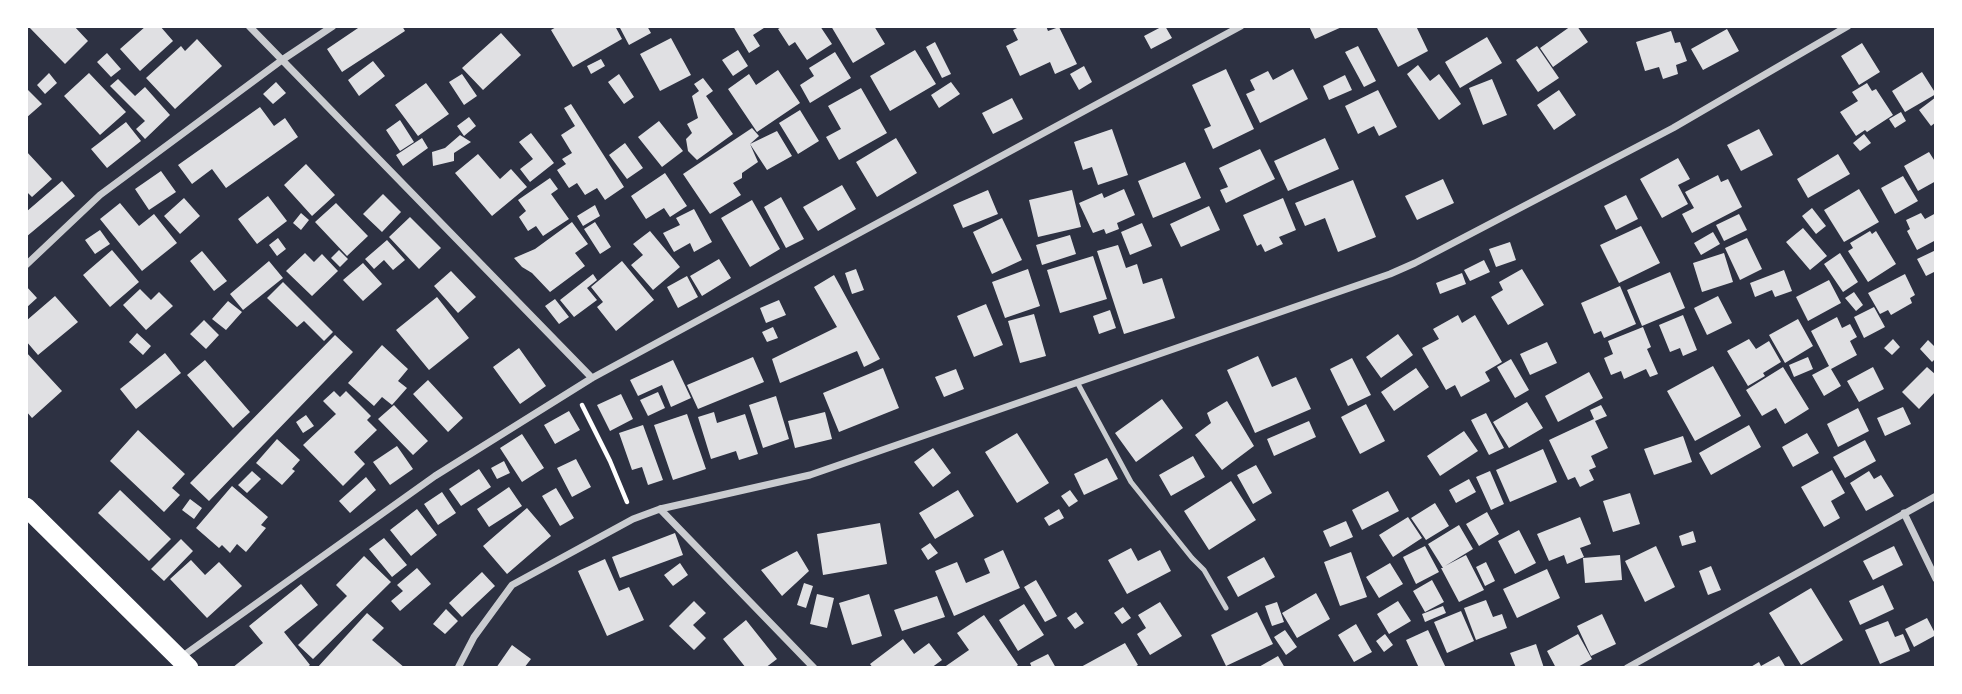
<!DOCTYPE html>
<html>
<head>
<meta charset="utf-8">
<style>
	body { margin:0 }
	#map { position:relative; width:1962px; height:694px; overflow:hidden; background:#2d3142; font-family:"Crimson Pro",serif }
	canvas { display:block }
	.frame { position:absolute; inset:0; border:28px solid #fff; pointer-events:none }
</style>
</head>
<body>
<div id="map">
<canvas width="1962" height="694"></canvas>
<div class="frame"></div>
</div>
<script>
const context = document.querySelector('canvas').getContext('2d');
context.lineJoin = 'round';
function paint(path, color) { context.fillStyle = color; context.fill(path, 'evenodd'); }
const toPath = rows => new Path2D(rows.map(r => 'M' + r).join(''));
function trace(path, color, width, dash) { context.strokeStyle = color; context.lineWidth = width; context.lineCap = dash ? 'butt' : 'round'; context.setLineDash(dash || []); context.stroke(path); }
paint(toPath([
	[28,26,74,26,88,41,65,64],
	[146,26,160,26,173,41,140,71,120,49],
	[361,26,402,26,405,31,342,72,327,49],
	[558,26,615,26,622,39,573,67,551,30],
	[619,26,647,26,651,33,629,45],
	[733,26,767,26,753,35,760,46,749,53],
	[783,26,820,26,832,44,807,60,795,42,789,46,778,29],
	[831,26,874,26,885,44,853,63],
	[1021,26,1046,26,1048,31,1059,27,1077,64,1055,74,1050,62,1020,76,1006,46,1018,40,1013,30],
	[1163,26,1165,26,1172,38,1151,49,1144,36],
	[1309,26,1344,26,1315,39],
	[1376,26,1416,26,1428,51,1398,67],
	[1571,26,1577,26,1588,42,1553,67,1540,48],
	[1727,29,1739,51,1703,70,1691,49],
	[1671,31,1675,43,1680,42,1687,61,1676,65,1678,74,1663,79,1659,67,1645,71,1636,42],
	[501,33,521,55,483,90,462,68],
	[1487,37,1502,63,1460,88,1445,62],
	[671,38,691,75,660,91,640,54],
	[197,39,222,66,175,109,146,78,181,46,185,51],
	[935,42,951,74,942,78,926,47],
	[1862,43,1880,72,1859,85,1841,56],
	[1358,46,1376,81,1364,87,1345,52],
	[1537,46,1559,78,1538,92,1516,60],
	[738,50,748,66,733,76,722,60],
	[915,50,936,84,890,111,870,76],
	[835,52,851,78,810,103,800,85,814,76,809,68],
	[107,53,121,69,111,77,97,62],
	[601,59,605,66,591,74,587,66],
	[373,61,385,76,359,96,348,80],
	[1418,65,1430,81,1439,74,1461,104,1439,120,1407,74],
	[1084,66,1092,82,1079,90,1070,74],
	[1226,69,1254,129,1213,149,1204,129,1211,126,1192,85],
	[1293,69,1308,99,1260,123,1246,94,1255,90,1250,80,1268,71,1273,80],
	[778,70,800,103,757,132,728,89,749,74,756,85],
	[1922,72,1936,94,1905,112,1892,91],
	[49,73,57,83,45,94,37,85],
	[89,73,126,112,100,135,64,96],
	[462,74,477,96,464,105,449,82],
	[619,74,634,97,624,104,608,82],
	[1345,75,1352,90,1329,100,1323,86],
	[703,78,713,91,706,96,733,134,697,160,688,151,686,139,692,133,687,124,698,118,692,96,699,91,694,84],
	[118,79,135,96,145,87,170,115,145,139,136,129,145,121,110,86],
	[1492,79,1507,115,1483,125,1469,88],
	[276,82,286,93,273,104,263,94],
	[951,82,960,94,939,108,931,95],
	[426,83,449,114,418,136,395,105],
	[1867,83,1872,91,1876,89,1893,115,1867,132,1865,130,1856,136,1840,112,1858,101,1852,92],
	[26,88,42,104,26,118],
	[861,88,887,133,839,160,826,137,841,129,828,106],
	[1378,90,1397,127,1379,136,1374,126,1358,134,1345,106],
	[1559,90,1576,115,1554,130,1537,105],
	[1936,97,1936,122,1931,126,1919,110],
	[1012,98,1023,119,993,134,982,113],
	[571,104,624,187,605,200,597,188,585,195,577,183,569,188,557,170,566,164,562,159,572,153,561,135,575,126,564,108],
	[260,107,274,126,285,118,298,137,226,188,212,169,192,184,178,165],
	[800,110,819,141,798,154,779,123],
	[1901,112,1906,121,1895,128,1889,119],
	[469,117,476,126,464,136,457,126],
	[400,120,414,142,400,151,386,130],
	[659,121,683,151,662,167,638,137],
	[126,122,141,141,107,168,91,149],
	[752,128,759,136,750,144,777,131,792,156,767,170,750,144,758,162,742,173,742,178,733,183,741,195,710,214,683,174],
	[1112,129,1128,175,1098,185,1092,167,1083,170,1074,142],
	[1759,129,1773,155,1741,171,1727,145],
	[531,133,554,163,530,182,520,169,533,159,519,142],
	[1864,134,1871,143,1860,151,1853,143],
	[460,135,471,142,454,153,454,161,433,166,432,152,445,148],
	[422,138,428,148,403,166,396,155],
	[896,138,917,173,877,197,856,162],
	[1325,138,1339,169,1288,191,1274,161],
	[625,143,643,168,627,179,609,155],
	[1260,149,1275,179,1226,203,1220,190,1228,187,1219,168],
	[26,151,52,179,32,197,26,191],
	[1929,152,1936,163,1936,181,1918,191,1904,166],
	[478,154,500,179,511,169,527,187,492,216,455,173],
	[1838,154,1850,174,1808,198,1797,179],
	[1678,158,1690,179,1678,185,1688,204,1662,218,1640,179],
	[1185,162,1201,198,1153,218,1138,181],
	[306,164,335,195,312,216,284,185],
	[161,171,176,192,149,210,135,189],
	[665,173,687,206,670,217,664,208,646,219,631,196],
	[1718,175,1721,182,1728,179,1742,207,1692,233,1682,214,1694,208,1685,192],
	[1903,176,1918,201,1895,214,1881,188],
	[550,178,558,189,551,194,569,219,543,236,536,226,528,231,519,217,526,211,518,200],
	[1443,179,1454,203,1417,220,1405,196],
	[1353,180,1376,237,1338,252,1325,218,1305,226,1295,203],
	[62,181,75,196,26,237,26,212],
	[842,185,856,209,818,231,803,207],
	[1124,189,1135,215,1117,223,1119,229,1106,234,1104,229,1093,233,1079,203,1102,193,1104,198],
	[1859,189,1879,222,1844,242,1824,210],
	[988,190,998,214,963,228,953,205],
	[1072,190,1081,227,1038,237,1029,200],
	[383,194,401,212,382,232,363,214],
	[1626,195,1638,219,1616,230,1604,206],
	[268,196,287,221,257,244,238,219],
	[781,197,804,239,786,248,764,207],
	[184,198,200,216,180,234,164,216],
	[1283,198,1296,230,1279,237,1283,244,1265,252,1261,244,1257,246,1243,215],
	[752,200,780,249,750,267,721,218],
	[120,203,139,226,154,214,177,243,142,271,100,219],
	[336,203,368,236,347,256,315,222],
	[595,205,600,216,583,226,577,216],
	[1209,206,1220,230,1181,247,1170,224],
	[1812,208,1826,226,1816,234,1802,216],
	[694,209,712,242,694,252,690,243,674,252,663,233,680,225,676,218],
	[301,213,309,220,301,230,293,223],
	[1921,213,1925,219,1936,213,1936,240,1917,250,1907,231,1910,229,1906,220],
	[1739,214,1747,230,1724,241,1716,225],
	[410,217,441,248,419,269,389,237],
	[1002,218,1022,260,992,274,973,232],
	[572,222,588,244,575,253,585,266,550,292,532,273,522,267,514,258,535,249],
	[595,222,611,247,600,254,584,229],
	[1142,223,1152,246,1130,255,1121,232],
	[1641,226,1660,263,1619,283,1600,245],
	[1803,228,1827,256,1810,270,1786,242],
	[100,230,110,244,95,254,85,240],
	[650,231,680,267,653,290,631,265,643,255,633,244],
	[1870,231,1872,234,1876,231,1896,264,1868,282,1848,251,1853,248,1850,243],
	[1713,232,1720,244,1701,255,1694,243],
	[1070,235,1076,254,1042,265,1036,245],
	[278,238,286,249,277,256,269,245],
	[1747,238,1762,269,1740,280,1725,248],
	[387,240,405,260,393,270,384,260,374,269,365,259],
	[1510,242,1516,260,1496,267,1489,249],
	[1118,245,1126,268,1137,264,1143,284,1162,278,1175,318,1124,334,1097,251],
	[112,250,139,282,110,307,83,275],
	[339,250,348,259,340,267,331,258],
	[1936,250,1936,271,1926,276,1917,259],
	[202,251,227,281,214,291,190,261],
	[305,253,314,262,322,254,338,271,312,296,286,271],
	[1724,253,1733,282,1702,292,1693,263],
	[1840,253,1858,282,1843,292,1824,264],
	[1093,256,1107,299,1060,313,1047,270],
	[719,259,731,278,702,296,690,276],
	[1484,260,1490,272,1470,281,1464,270],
	[269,261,283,278,243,310,230,294],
	[622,261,654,300,616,331,597,307,603,302,591,287],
	[363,263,382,284,363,301,343,280],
	[856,269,864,290,852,294,845,273],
	[1028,269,1040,306,1005,318,992,282],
	[1522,269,1544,305,1508,325,1491,297,1503,290,1499,282],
	[1784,270,1792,291,1775,297,1772,290,1755,297,1750,283],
	[451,271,476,297,458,313,434,286],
	[1670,272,1685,308,1642,326,1627,290],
	[1462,273,1466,284,1440,294,1436,283],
	[593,274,597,280,587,288,597,300,574,317,560,300],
	[1905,274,1915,295,1910,298,1912,303,1891,315,1888,310,1880,314,1868,293],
	[834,275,880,359,864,367,857,351,780,383,772,359,837,327,814,287],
	[687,276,698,297,678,308,667,287],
	[1829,280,1841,303,1808,321,1796,297],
	[283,282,333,332,324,341,304,321,297,327,267,298],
	[26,286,37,298,26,308],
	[1620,286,1636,324,1604,338,1601,331,1594,334,1581,303],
	[140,289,151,300,159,292,173,306,146,330,123,305],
	[1854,292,1863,305,1856,311,1845,298],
	[55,296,78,322,38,355,26,341,26,321],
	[1718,296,1732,323,1707,335,1694,308],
	[437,297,469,338,429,370,396,330],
	[555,299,569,317,559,324,545,306],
	[779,300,786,315,766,323,760,308],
	[228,301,242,312,226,330,212,319],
	[986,304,1003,345,974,357,957,316],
	[1874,307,1885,327,1864,338,1854,317],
	[1110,310,1116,328,1099,334,1093,316],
	[1034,314,1046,356,1020,363,1008,321],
	[1458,315,1462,323,1475,315,1502,362,1485,372,1490,381,1461,397,1455,385,1446,390,1422,348,1439,339,1433,329],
	[1683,315,1697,350,1683,356,1680,348,1670,352,1659,325],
	[1837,317,1842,328,1850,324,1857,337,1850,341,1857,355,1831,369,1841,386,1824,396,1812,375,1829,366,1811,331],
	[1798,319,1813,346,1785,363,1769,335],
	[204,320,219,335,206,349,190,334],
	[773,327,778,338,767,342,762,332],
	[1643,327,1651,347,1647,349,1658,374,1650,377,1646,369,1624,379,1621,371,1611,375,1604,358,1613,354,1608,341],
	[137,333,151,346,143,355,129,342],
	[1398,334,1413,355,1381,378,1366,357],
	[335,335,353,352,209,501,190,483],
	[1749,339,1756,349,1769,341,1781,362,1763,373,1765,376,1748,386,1727,351],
	[1893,339,1900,347,1892,355,1884,348],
	[1928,340,1936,348,1936,358,1932,362,1920,349],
	[1547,342,1557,363,1530,375,1520,354],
	[382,345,408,369,398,381,407,388,392,405,382,397,374,406,348,383],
	[519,348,546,386,520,404,493,367],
	[26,352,62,391,32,418,26,411],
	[165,353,181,373,136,409,120,389],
	[1258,356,1272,387,1296,377,1311,409,1255,433,1227,370],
	[753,357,764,382,698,409,687,385],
	[1808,357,1813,369,1794,377,1789,365],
	[1352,358,1371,395,1348,406,1330,369],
	[1511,359,1529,390,1515,398,1497,367],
	[205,360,250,412,233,428,187,375],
	[673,360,691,398,671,407,662,385,638,396,630,380],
	[1713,366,1741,416,1695,441,1667,391],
	[1783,367,1809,409,1785,424,1776,408,1762,416,1746,390],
	[1873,367,1884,389,1859,402,1847,381],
	[1927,367,1936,375,1936,391,1919,409,1902,392],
	[883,368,899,408,839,432,823,393],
	[1416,368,1429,387,1394,411,1381,392],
	[956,369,964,389,944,397,935,377],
	[1589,372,1603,398,1558,422,1545,396],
	[428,380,463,418,448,432,413,394],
	[334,391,340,397,346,391,371,416,367,420,377,430,354,452,365,464,343,486,303,445,336,414,323,401],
	[658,392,665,408,648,416,640,400],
	[621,394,633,419,610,431,597,405],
	[776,396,789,439,763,448,749,405],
	[1162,399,1183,428,1136,462,1115,433],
	[1227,401,1254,446,1222,470,1195,435,1211,423,1207,413],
	[1527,402,1543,428,1509,448,1493,422],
	[1366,404,1385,441,1360,454,1341,417],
	[394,405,428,441,413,455,378,419],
	[1601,405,1607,416,1595,421,1608,448,1591,456,1596,467,1589,470,1594,480,1580,487,1575,477,1568,480,1549,440,1594,419,1590,410],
	[1903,407,1911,424,1885,436,1877,418],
	[1858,408,1869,431,1838,447,1827,424],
	[569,411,580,430,555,444,544,425],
	[714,412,717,423,745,414,758,454,739,460,736,451,711,459,698,417],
	[825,412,832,439,795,448,788,421],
	[1486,413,1504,448,1489,455,1471,420],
	[687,414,706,469,673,480,654,425],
	[306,415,314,426,303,433,296,422],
	[1309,421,1316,437,1274,456,1267,439],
	[643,425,663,480,648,485,642,467,632,470,619,433],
	[1749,425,1761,447,1711,475,1699,453],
	[138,430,185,474,172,488,180,495,164,512,110,461],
	[1464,431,1478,451,1440,476,1427,456],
	[1017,433,1049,483,1017,503,985,452],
	[1807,433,1819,453,1793,467,1782,447],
	[522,434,544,468,522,482,500,448],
	[1683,436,1692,462,1654,475,1644,449],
	[277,439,300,460,292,469,295,471,282,485,256,463],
	[1865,440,1876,461,1845,478,1833,457],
	[397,446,413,469,390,485,373,462],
	[933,448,951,473,933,487,914,462],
	[1543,449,1557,482,1510,502,1496,470],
	[1193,456,1205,477,1171,496,1159,475],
	[1107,458,1118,479,1084,495,1074,474],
	[576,459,591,487,572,497,557,468],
	[504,461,510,473,497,479,491,468],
	[1256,465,1272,493,1253,504,1237,475],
	[479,469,491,487,461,506,449,489],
	[1832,470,1845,493,1831,501,1840,518,1824,527,1801,487],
	[252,471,261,479,247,493,238,485],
	[1490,471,1504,504,1491,510,1476,477],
	[1869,471,1874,479,1881,475,1894,496,1866,511,1850,483],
	[366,477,376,490,350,513,339,501],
	[1469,479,1476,492,1456,503,1449,490],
	[1231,481,1256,520,1209,550,1184,511],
	[232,486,268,517,261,525,266,528,246,552,237,544,230,553,222,545,219,548,196,528],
	[509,487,522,506,489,527,477,509],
	[556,488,574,518,560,526,542,496],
	[120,490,171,539,149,561,98,513],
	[958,490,974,516,935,539,919,513],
	[1070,490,1078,501,1069,507,1061,496],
	[1388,491,1399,511,1362,530,1352,510],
	[442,492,456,513,438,525,424,504],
	[1630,493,1640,524,1613,532,1603,501],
	[190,499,202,508,194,519,182,510],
	[1435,503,1449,526,1426,540,1411,518],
	[527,508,551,536,507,574,483,546],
	[417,509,437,535,411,556,390,530],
	[1059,509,1064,518,1049,526,1044,518],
	[1487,512,1499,534,1479,546,1466,524],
	[1408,517,1422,538,1393,557,1379,535],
	[1580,517,1591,544,1580,548,1584,557,1567,564,1564,555,1549,561,1537,534],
	[1346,521,1353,537,1330,547,1323,531],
	[880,523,887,564,823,575,817,534],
	[1459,525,1473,549,1445,566,1466,555,1484,590,1459,602,1441,568,1443,568,1428,544],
	[1519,530,1536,563,1515,574,1498,541],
	[1693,531,1696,542,1682,546,1679,536],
	[675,533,683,555,620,578,612,557],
	[384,538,407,565,392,577,369,549],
	[181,539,193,551,164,581,151,569],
	[930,543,938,553,928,560,921,549],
	[1425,546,1439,572,1416,584,1403,557],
	[1656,546,1675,587,1645,602,1625,561],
	[1894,546,1903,565,1873,580,1863,561],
	[1131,548,1138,561,1160,550,1171,571,1127,594,1108,560],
	[1003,550,1020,588,954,616,935,571,957,562,966,583,990,573,984,559],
	[797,551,809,571,782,596,761,570],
	[1351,552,1367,597,1340,606,1324,562],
	[1620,555,1622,580,1585,583,1583,558],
	[364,556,391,582,313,659,298,645,347,596,336,585],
	[1264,557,1275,577,1238,597,1227,577],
	[605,559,619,591,629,587,644,620,607,636,578,571],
	[191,560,205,575,219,562,242,586,207,618,170,579],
	[1486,562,1495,581,1485,586,1476,567],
	[680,563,688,575,673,586,664,575],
	[1390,563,1403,584,1379,598,1366,577],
	[1711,566,1721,590,1708,595,1699,571],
	[417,568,431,584,400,611,391,601,403,591,397,585],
	[1547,569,1560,598,1517,618,1503,589],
	[482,572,495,586,462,617,449,603],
	[1036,580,1057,616,1045,622,1024,587],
	[1432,580,1444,602,1425,612,1413,591],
	[804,583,813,586,806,608,797,605],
	[301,584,318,605,284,632,310,665,306,668,232,668,263,643,249,626],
	[1883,585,1894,609,1860,625,1849,601],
	[1811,588,1843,640,1801,665,1769,613],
	[1316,593,1330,619,1297,638,1282,613],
	[817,594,834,598,827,628,810,624],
	[869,594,882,636,852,645,839,603],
	[937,596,945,617,902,631,894,610],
	[1486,600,1493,617,1502,614,1507,628,1476,640,1464,608],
	[694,601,706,613,693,625,706,638,694,650,669,626],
	[1398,601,1411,621,1389,634,1377,614],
	[1160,602,1182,636,1150,655,1137,634,1146,628,1138,615],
	[1277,602,1284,622,1272,626,1265,606],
	[1024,604,1044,635,1018,651,999,620],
	[1443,606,1446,613,1425,622,1422,614],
	[1123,607,1131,618,1122,624,1114,613],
	[446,609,458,621,445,634,433,624],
	[1461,611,1474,641,1447,653,1434,622],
	[1076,612,1084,623,1075,629,1067,618],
	[1257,612,1273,644,1226,666,1211,635],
	[367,613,384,628,372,640,405,668,317,668],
	[1602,614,1616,644,1591,656,1577,626],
	[984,615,1018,665,1014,668,943,668,969,650,957,633],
	[1927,618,1936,635,1914,647,1905,629],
	[746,620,777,659,765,668,746,668,723,639],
	[1888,621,1895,637,1903,634,1910,651,1880,664,1865,630],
	[1356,624,1372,652,1354,662,1338,635],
	[1285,630,1297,647,1286,655,1274,637],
	[1428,630,1446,668,1419,668,1406,640],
	[1385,634,1393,645,1384,652,1376,641],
	[1578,634,1592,659,1576,668,1556,668,1547,651],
	[903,639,914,654,929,643,942,660,931,668,873,668,870,664],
	[1125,643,1138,665,1133,668,1079,668],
	[1536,644,1544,668,1516,668,1510,653],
	[512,645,531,659,524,668,496,668],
	[1048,654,1056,668,1032,668,1030,663],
	[1278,656,1285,668,1257,668],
	[1779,656,1786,668,1749,668,1759,662,1761,666]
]), '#e0e0e3');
trace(toPath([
	[582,405,610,461,627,502]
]), '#fff', 4.5);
trace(toPath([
	[1077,382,1131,482,1192,558,1204,570,1226,608]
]), '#caccd0', 5);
trace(toPath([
	[249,26,592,378],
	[26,265,100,195,282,60,333,26],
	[660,509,814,668],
	[1904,513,1936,579],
	[180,658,435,476,592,378,1241,26],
	[458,668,474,637,512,585,633,519,660,509,810,475,1390,274,1415,263,1673,128,1848,26],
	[1627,668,1936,496]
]), '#caccd0', 7);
trace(toPath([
	[26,507,189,668]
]), '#fff', 19);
</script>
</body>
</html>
